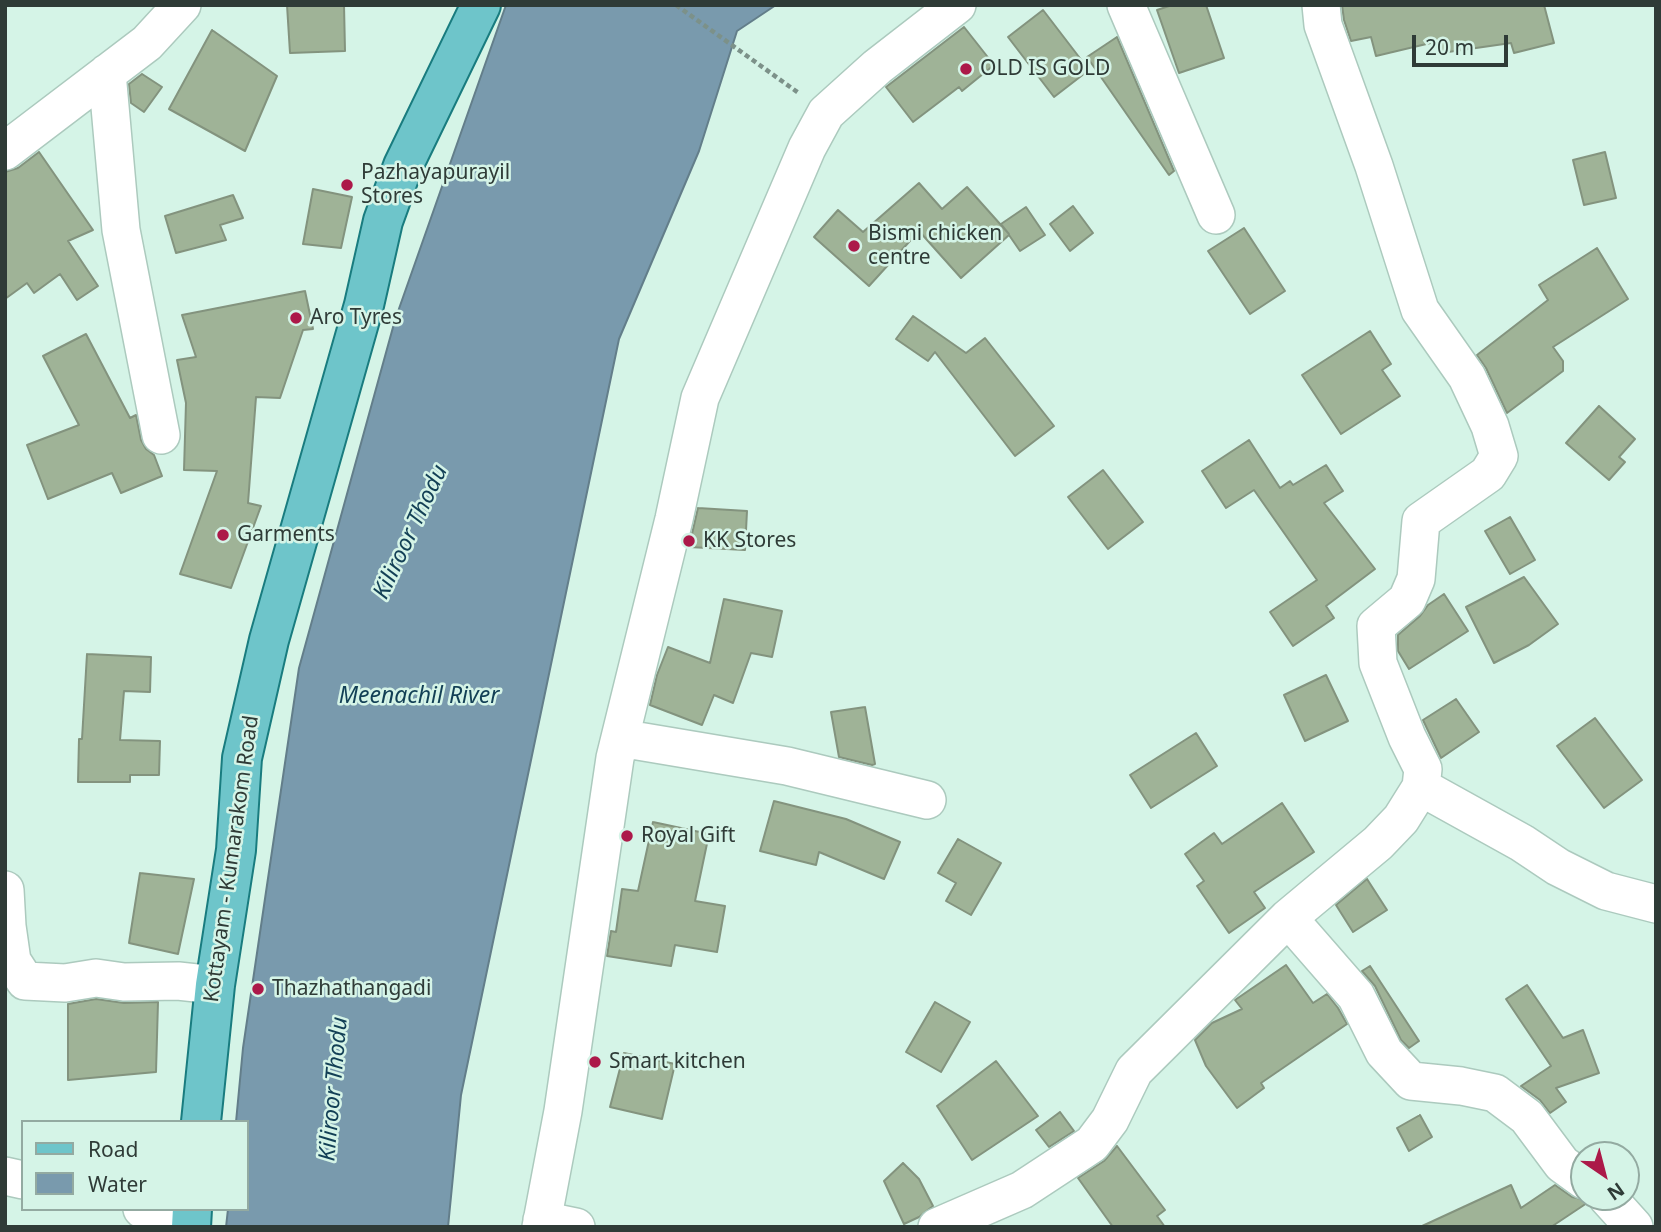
<!DOCTYPE html>
<html>
<head>
<meta charset="utf-8">
<style>
	body { margin:0 }
	#map { position:relative; width:1661px; height:1232px; overflow:hidden; background:#d5f4e7; font-family:"Noto Sans",sans-serif }
	canvas { display:block }
	.frame { position:absolute; inset:0; border:7px solid #2f3b37; pointer-events:none }
	.legend { position:absolute; left:21px; top:1120px; width:228px; height:91px; box-sizing:border-box; background:#d5f4e7; border:2px solid #93aaa1; margin:0; padding:9px 12px; list-style:none; font-size:21px; color:#2f3b37 }
	.legend li { display:flex; align-items:center; gap:14px; height:35px }
	.legend b { width:35px; border:2px solid #93aaa1 }
	.north { position:absolute; left:1570px; top:1141px; width:70px; height:70px; box-sizing:border-box; background:#d5f4e7; border:2px solid #93aaa1; border-radius:50%; rotate:145deg; font-size:19px; font-weight:700; line-height:28px; text-align:center; color:#2f3b37 }
	.north::after { content:''; display:block; margin:auto; width:24px; height:32px; background:#ac1949; clip-path:polygon(50% 0,100% 100%,50% 72%,0 100%) }
	.scale { position:absolute; left:1412px; top:35px; width:96px; height:32px; box-sizing:border-box; border:4px solid #2f3b37; border-top:0; padding-left:9px; font-size:21px; line-height:24px; white-space:nowrap; color:#2f3b37; -webkit-text-stroke:5px #d5f4e7; paint-order:stroke }
</style>
</head>
<body>
<div id="map">
<canvas width="1661" height="1232"></canvas>
<div class="frame"></div>
<ul class="legend">
<li><b style="height:9px;background:#6ec5ca"></b>Road</li>
<li><b style="height:19px;background:#799aad"></b>Water</li>
</ul>
<div class="north">N</div>
<div class="scale">20 m</div>
</div>
<script>
const context = document.querySelector('canvas').getContext('2d');
context.lineJoin = 'round';
function paint(path, color) { context.fillStyle = color; context.fill(path, 'evenodd'); }
const toPath = rows => new Path2D(rows.map(r => 'M' + r).join(''));
function trace(path, color, width, dash) { context.strokeStyle = color; context.lineWidth = width; context.lineCap = dash ? 'butt' : 'round'; context.setLineDash(dash || []); context.stroke(path); }
function drawText(font, color, halo, rows, align = 'center') {
  context.font = font + ' "Noto Sans",sans-serif'; context.lineWidth = 5; context.setLineDash([]); context.textBaseline = 'middle'; context.strokeStyle = halo; context.fillStyle = color; for (const [text, x, y, turn = 0] of rows) {
    context.save(); context.translate(x, y); context.rotate((+turn || 0) * Math.PI / 180); context.textAlign = isNaN(turn) ? turn : align; if (halo) context.strokeText(text, 0, 0); context.fillText(text, 0, 0); context.restore();
  }
}
const water = toPath([
	[506,5,776,5,737,31,699,151,619,339,461,1095,448,1227,226,1227,228,1209,247,1209,247,1122,236,1122,243,1048,299,668,395,320,506,5]
]);
paint(water, '#799aad');
trace(water, '#637e8a', 2);
const building = toPath([
	[287,5,344,5,345,51,290,53,287,5],
	[1172,5,1206,5,1224,58,1179,73,1157,10,1172,5],
	[1342,5,1544,5,1554,43,1514,53,1511,43,1441,53,1439,41,1376,56,1371,37,1351,41,1344,20,1342,5],
	[1043,10,1089,70,1054,97,1008,37,1043,10],
	[964,27,994,65,962,91,959,87,913,122,886,87,964,27],
	[212,30,277,76,245,151,169,109,212,30],
	[1117,37,1174,171,1169,175,1087,57,1117,37],
	[142,74,162,87,144,112,131,103,129,84,142,74],
	[39,152,93,230,68,241,98,286,77,300,60,274,34,293,27,283,5,299,5,172,18,168,39,152],
	[1605,152,1616,198,1584,205,1573,160,1605,152],
	[919,183,942,209,967,187,1009,234,1001,224,1026,207,1045,235,1020,251,1009,235,961,278,919,231,869,286,814,237,838,210,863,232,919,183],
	[313,189,352,197,341,248,303,244,313,189],
	[233,195,243,218,220,225,226,240,176,253,165,216,233,195],
	[1073,206,1093,233,1070,251,1050,224,1073,206],
	[1244,228,1285,291,1250,314,1208,251,1244,228],
	[1597,248,1628,299,1553,347,1563,361,1563,371,1507,413,1486,368,1477,355,1548,300,1539,285,1597,248],
	[305,291,313,329,303,330,280,398,256,397,248,503,261,506,231,588,180,574,217,471,184,470,186,403,177,360,196,357,182,315,305,291],
	[913,316,966,353,985,338,1054,426,1015,456,935,352,928,361,896,339,913,316],
	[1370,331,1391,364,1382,370,1400,396,1341,434,1302,375,1370,331],
	[86,334,130,418,136,415,141,440,146,449,154,455,162,476,121,493,112,473,48,499,27,445,79,425,43,356,86,334],
	[1599,406,1635,439,1619,457,1625,462,1609,480,1566,443,1599,406],
	[1249,440,1280,488,1290,481,1293,485,1326,465,1343,491,1324,503,1375,569,1326,606,1334,618,1293,646,1270,612,1317,580,1254,490,1226,508,1202,471,1249,440],
	[1103,470,1143,522,1108,549,1068,497,1103,470],
	[698,508,747,511,745,550,689,547,698,508],
	[1510,517,1535,560,1510,574,1485,531,1510,517],
	[1524,577,1558,624,1529,645,1494,663,1466,607,1524,577],
	[1444,594,1468,631,1409,669,1398,651,1398,635,1420,616,1428,605,1444,594],
	[724,599,782,611,772,657,751,653,733,703,714,695,702,725,650,705,657,675,668,647,710,663,724,599],
	[87,654,151,657,150,692,124,691,120,740,160,741,159,775,130,775,130,782,78,782,79,739,82,739,87,654],
	[1326,675,1348,721,1305,741,1284,695,1326,675],
	[1456,699,1479,732,1441,758,1423,720,1456,699],
	[865,707,875,764,872,765,839,757,831,712,865,707],
	[1595,718,1642,780,1604,808,1557,746,1595,718],
	[1196,733,1217,766,1151,808,1130,775,1196,733],
	[774,801,846,819,900,842,884,879,819,852,816,865,760,851,774,801],
	[1282,803,1314,852,1254,892,1265,908,1229,933,1197,886,1204,881,1185,854,1214,833,1222,844,1282,803],
	[653,822,709,834,695,901,725,906,717,952,675,945,671,966,607,956,611,931,616,932,622,889,638,891,653,822],
	[958,839,1001,863,971,915,946,901,956,883,938,873,958,839],
	[140,873,194,879,178,954,129,943,140,873],
	[1367,879,1387,910,1353,932,1336,905,1367,879],
	[1286,965,1313,1003,1327,994,1338,1008,1347,1024,1261,1083,1264,1088,1237,1108,1206,1066,1195,1040,1212,1023,1242,1009,1235,1000,1286,965],
	[1370,966,1419,1041,1409,1048,1401,1040,1375,986,1362,971,1370,966],
	[1527,985,1563,1038,1583,1030,1599,1073,1556,1088,1566,1102,1550,1113,1540,1100,1521,1086,1551,1066,1506,999,1527,985],
	[96,999,124,1003,158,1002,156,1072,68,1080,68,1004,96,999],
	[935,1002,970,1022,941,1072,906,1052,935,1002],
	[624,1053,675,1064,662,1119,610,1107,624,1053],
	[996,1061,1038,1116,972,1160,937,1106,996,1061],
	[1060,1112,1074,1131,1049,1147,1036,1130,1060,1112],
	[1420,1115,1432,1137,1409,1151,1397,1128,1420,1115],
	[1117,1146,1165,1210,1157,1216,1165,1227,1113,1227,1078,1178,1104,1161,1117,1146],
	[903,1163,919,1179,933,1206,919,1217,904,1224,884,1181,903,1163],
	[1511,1185,1521,1208,1555,1185,1572,1197,1586,1200,1587,1203,1551,1227,1420,1227,1511,1185]
]);
paint(building, '#9fb397');
trace(building, '#83937e', 2);
const minor = toPath([
	[1126,5,1216,215],
	[107,73,121,230,161,435],
	[5,151,147,43,182,5],
	[620,738,787,766,927,800],
	[1421,787,1522,843,1558,867,1606,891,1656,904],
	[5,890,7,926,12,961,25,981,65,983,96,978,124,982,178,981,215,985],
	[1288,918,1356,996,1384,1052,1411,1081,1461,1086,1495,1093,1527,1117,1562,1164,1584,1180],
	[5,1176,23,1180],
	[1607,1197,1634,1227],
	[142,1209,191,1221],
	[542,1220,576,1227],
	[541,1227,563,1111,615,758,674,519,700,398,807,148,826,113,877,67,957,5],
	[937,1227,1022,1190,1092,1144,1110,1120,1134,1071,1288,918,1378,843,1401,819,1421,787,1423,769,1407,737,1378,663,1376,626,1407,600,1416,579,1421,521,1488,474,1499,456,1490,426,1467,377,1420,310,1374,166,1323,25,1321,5]
]);
const major = toPath([
	[201,1122,215,985,236,850,242,758,269,640,364,305,383,221,403,166,481,5],
	[191,1227,192,1209]
]);
trace(minor, '#accabe', 40);
trace(major, '#197c7f', 42);
trace(toPath([
	[676,5,800,94]
]), '#7c9189', 4.5, [5, 3.5]);
trace(minor, '#fff', 37);
trace(major, '#6ec5ca', 38);
for (const [x, y, r, color] of [
	[966,69,7,"#ac1949"],
	[347,185,7,"#ac1949"],
	[854,246,7,"#ac1949"],
	[296,318,7,"#ac1949"],
	[223,535,7,"#ac1949"],
	[689,541,7,"#ac1949"],
	[627,836,7,"#ac1949"],
	[258,989,7,"#ac1949"],
	[595,1062,7,"#ac1949"]
]) { const dot = new Path2D(); dot.arc(x, y, r, 0, 2 * Math.PI); context.fillStyle = color; context.fill(dot); trace(dot, '#d5f4e7', 2.5); }
drawText('21px', '#2f3b37', '#d5f4e7', [
	["OLD IS GOLD",980,69],
	["Pazhayapurayil",361,173],
	["Stores",361,197],
	["Bismi chicken",868,234],
	["centre",868,258],
	["Aro Tyres",310,318],
	["Garments",237,535],
	["KK Stores",703,541],
	["Royal Gift",641,836],
	["Thazhathangadi",272,989],
	["Smart kitchen",609,1062]
], 'left');
drawText('21px', '#2f3b37', '#d5f4e7', [
	["Kottayam - Kumarakom Road",232,859,-82]
]);
drawText('italic 23px', '#123f55', '#d5f4e7', [
	["Kiliroor Thodu",411,532,-65],
	["Meenachil River",419,696],
	["Kiliroor Thodu",334,1089,-85]
]);
</script>
</body>
</html>
